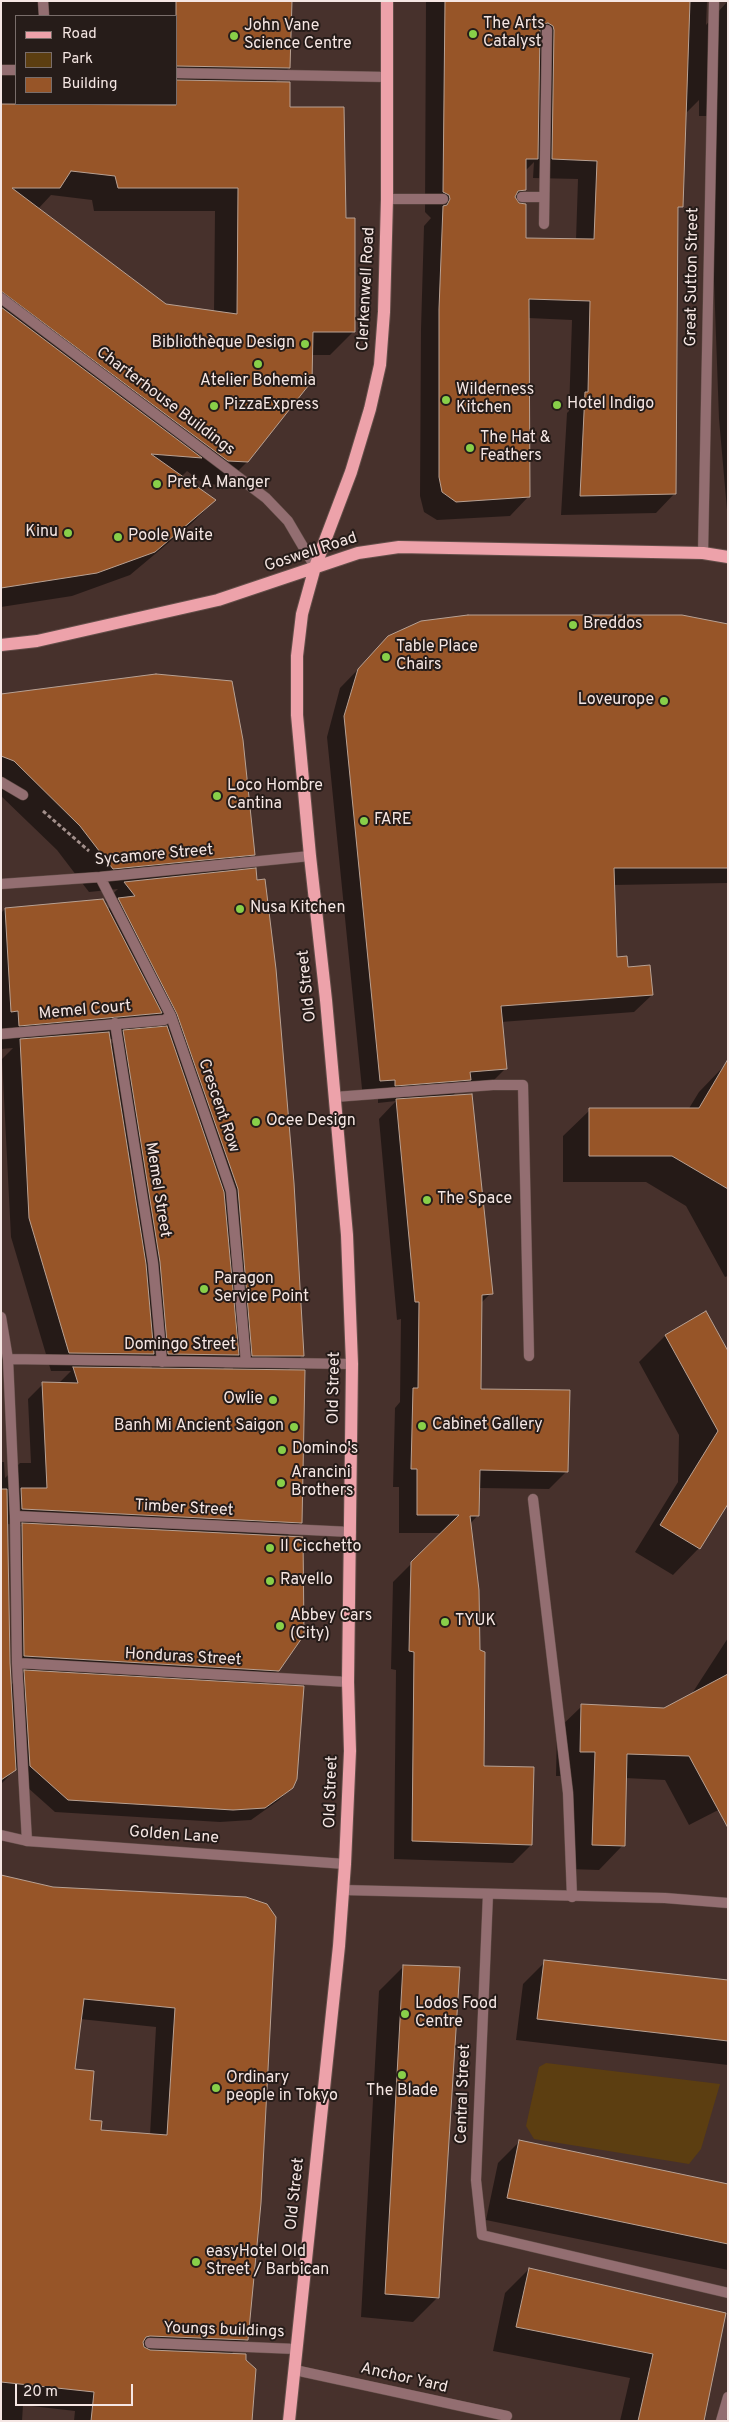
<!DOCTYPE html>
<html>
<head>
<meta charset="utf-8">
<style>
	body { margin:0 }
	#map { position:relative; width:729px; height:2422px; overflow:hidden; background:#47312c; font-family:Overpass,sans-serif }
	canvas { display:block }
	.frame { position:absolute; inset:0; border:2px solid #f5e6e3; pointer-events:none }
	.legend { position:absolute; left:15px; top:15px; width:162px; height:90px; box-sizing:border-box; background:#261c19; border:1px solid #796d6a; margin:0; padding:6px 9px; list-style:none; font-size:15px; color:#f5e6e3 }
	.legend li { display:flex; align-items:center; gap:10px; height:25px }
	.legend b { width:25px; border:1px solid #796d6a }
	.scale { position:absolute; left:15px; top:2384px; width:118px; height:22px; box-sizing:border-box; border:2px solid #f5e6e3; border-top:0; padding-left:6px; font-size:15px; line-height:18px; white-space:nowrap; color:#f5e6e3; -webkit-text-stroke:4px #261c19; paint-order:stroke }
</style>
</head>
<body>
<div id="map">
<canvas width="729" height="2422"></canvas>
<div class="frame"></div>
<ul class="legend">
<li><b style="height:6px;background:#eda2aa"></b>Road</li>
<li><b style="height:14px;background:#5c3e11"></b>Park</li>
<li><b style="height:14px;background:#975528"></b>Building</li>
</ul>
<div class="scale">20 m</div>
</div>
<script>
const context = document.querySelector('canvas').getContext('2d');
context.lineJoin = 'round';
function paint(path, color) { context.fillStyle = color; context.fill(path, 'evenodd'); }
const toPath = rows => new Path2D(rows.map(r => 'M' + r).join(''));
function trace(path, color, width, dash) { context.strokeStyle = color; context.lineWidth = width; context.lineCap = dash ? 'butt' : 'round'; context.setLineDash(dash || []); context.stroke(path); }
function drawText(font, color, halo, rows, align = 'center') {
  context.font = font + ' Overpass,sans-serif'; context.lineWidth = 4; context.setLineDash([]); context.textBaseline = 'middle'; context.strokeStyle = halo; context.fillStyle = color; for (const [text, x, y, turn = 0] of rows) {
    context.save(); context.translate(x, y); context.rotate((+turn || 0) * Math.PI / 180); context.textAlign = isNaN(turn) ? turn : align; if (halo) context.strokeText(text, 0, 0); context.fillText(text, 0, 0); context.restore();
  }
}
paint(toPath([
	[546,2063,720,2084,701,2149,689,2164,534,2139,526,2126,539,2067]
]), '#5c3e11');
paint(toPath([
	[1,1,290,1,289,68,274,83,345,219,354,331,330,355,311,355,247,462,224,485,204,484,187,471,181,477,214,501,191,524,130,575,72,596,1,607],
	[16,16,176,16,176,104,16,104],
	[51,195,92,200,94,211,215,211,214,312,166,306,38,209],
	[426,1,707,1,706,25,728,1,728,521,719,419,708,116,699,116,699,100,685,114,678,114,675,493,656,513,561,515,567,413,569,411,572,320,528,318,529,496,510,516,437,520,424,512,420,496,421,329,424,226,431,218,425,212],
	[534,162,533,178,578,179,576,240,525,239,515,199,525,190,525,171],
	[728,627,728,883,613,885,616,958,652,995,634,1012,501,1022,506,1068,488,1086,460,1089,452,1096,491,1293,480,1304,479,1390,567,1471,549,1489,479,1488,478,1515,470,1524,482,1767,531,1845,513,1863,394,1859,396,1670,391,1669,393,1582,442,1533,399,1533,399,1487,393,1487,395,1408,400,1402,401,1319,397,1320,379,1119,396,1101,378,1103,378,1097,363,1099,327,737,340,688,371,656],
	[1,695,253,854,236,872,302,1356,287,1371,301,1522,286,1537,278,1670,263,1685,292,1787,279,1800,251,1820,220,1822,55,1812,18,1779,17,1768,1,1784,1,1462,4,1462,5,1478,20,1463,31,1463,28,1399,43,1384,58,1384,71,1371,51,1371,11,1237,2,1059,13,1048,1,1049,1,913,5,909,108,910,110,907,105,901,118,889,89,892,57,850,1,796],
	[153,1021,156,1028,144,1030],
	[109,1039,117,1039,110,1045],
	[150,1357,152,1369,138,1369],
	[232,1360,233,1370,222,1370],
	[6,1524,22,1525,10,1537,12,1669,27,1669,10,1686],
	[725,1065,728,1067,728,1276,725,1277,686,1206,646,1182,563,1182,563,1136,590,1110,688,1110,699,1092],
	[705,1313,728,1502,699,1548,673,1575,635,1552,678,1482,679,1435,639,1362,665,1336],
	[728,1638,728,1805,689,1825,665,1780,625,1778,623,1845,599,1870,568,1869,571,1776,556,1776,557,1730,582,1706,664,1709,691,1695],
	[1,1876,53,1888,246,1899,246,2340,231,2354,250,2421,74,2421,75,2411,23,2405,22,2421,1,2421],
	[80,2019,156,2027,150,2135,100,2132,88,2121,73,2070],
	[545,1962,728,1981,728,2065,516,2040,523,1984],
	[404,1966,438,2297,413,2322,361,2317,379,1991],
	[520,2141,728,2185,728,2270,486,2220,498,2163],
	[529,2269,724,2314,703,2421,620,2421,630,2378,493,2351,505,2293]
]), '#0007');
const building = toPath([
	[176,1,292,1,290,68,176,66,176,1],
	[445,1,690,1,683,207,678,207,676,494,580,496,585,392,588,392,590,301,529,299,530,497,456,502,442,492,439,477,439,309,443,206,447,205,450,199,449,195,443,192,445,1],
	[548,23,553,26,554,30,552,159,597,161,594,239,526,238,526,204,519,203,515,197,518,191,526,190,526,159,538,159,540,30,543,24,548,23],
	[176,80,290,82,290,107,344,107,346,218,355,218,355,332,313,332,312,381,248,462,228,461,1,291,1,104,176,105,176,80],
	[71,171,115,176,118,188,238,188,237,314,166,304,12,188,60,188,71,171],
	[1,307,202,458,151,454,216,500,155,552,97,573,1,588,1,307],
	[468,615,682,615,728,624,728,868,614,868,617,957,627,956,628,967,650,965,653,995,501,1006,507,1069,470,1072,471,1080,395,1086,395,1080,380,1081,344,716,358,669,388,636,421,621,468,615],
	[156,674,232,681,243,740,255,855,113,869,80,826,14,761,1,756,1,694,156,674],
	[256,868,257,880,265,879,276,969,294,1183,304,1356,252,1356,238,1189,177,1014,118,898,135,896,124,882,256,868],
	[103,899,162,1013,19,1026,18,1011,11,1012,5,908,103,899],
	[167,1026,224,1192,239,1355,168,1354,160,1262,123,1030,167,1026],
	[109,1032,146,1264,154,1354,69,1353,29,1218,20,1039,109,1032],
	[728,1059,728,1189,672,1156,589,1156,589,1108,699,1108,728,1059],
	[472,1094,493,1294,482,1295,481,1389,570,1390,568,1472,480,1470,479,1516,470,1516,479,1590,480,1650,485,1652,484,1766,534,1767,532,1845,412,1841,414,1652,409,1651,411,1562,459,1515,417,1515,417,1469,411,1469,413,1388,418,1388,419,1302,415,1302,396,1099,472,1094],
	[706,1311,728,1351,728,1504,700,1549,660,1525,718,1431,665,1335,706,1311],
	[73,1367,305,1370,302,1523,22,1509,21,1488,47,1488,42,1382,78,1383,73,1367],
	[1,1489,7,1489,10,1663,16,1770,1,1780,1,1489],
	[22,1523,303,1537,304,1635,279,1671,24,1656,22,1523],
	[24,1670,304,1686,297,1779,293,1788,265,1808,233,1810,68,1800,30,1766,24,1670],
	[728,1674,728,1828,689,1756,627,1754,625,1846,592,1845,595,1752,580,1752,581,1704,664,1708,728,1674],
	[1,1875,53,1887,246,1897,267,1904,276,1917,261,2203,248,2340,150,2336,146,2337,143,2342,144,2347,150,2350,246,2354,246,2360,256,2369,252,2421,91,2421,94,2392,1,2382,1,1875],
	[84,1999,175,2008,167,2135,101,2130,102,2121,90,2120,94,2071,75,2069,84,1999],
	[544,1960,728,1980,728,2041,537,2019,544,1960],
	[403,1965,460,1967,439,2298,385,2294,403,1965],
	[519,2140,728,2184,728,2244,507,2198,519,2140],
	[529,2268,726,2313,704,2421,638,2421,653,2354,516,2327,529,2268]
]);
paint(building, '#975528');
trace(building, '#b8a193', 1);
const service = toPath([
	[43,1,44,16],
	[1,70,16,70],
	[176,73,387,77],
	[522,197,544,197],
	[387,199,443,199],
	[544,224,547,30],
	[1,782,23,795],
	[335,1097,493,1085,523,1085,529,1356],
	[533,1499,568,1793,572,1897],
	[488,1894,476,2180,482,2235,728,2293],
	[150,2343,296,2349],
	[295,2370,507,2416],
	[721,2421,728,2397]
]);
const minor = toPath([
	[1,298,266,498,288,521,315,567],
	[703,553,714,1],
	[100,877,171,1016,231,1191,246,1362],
	[1,884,100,877,310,856],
	[115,1023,153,1263,162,1362],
	[1,1034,164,1020,171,1016],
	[1,1317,8,1359,15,1516,17,1663,27,1841],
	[8,1359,352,1364],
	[15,1516,351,1532],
	[17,1663,348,1682]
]);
const tertiary = toPath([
	[1,1835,27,1841,345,1864],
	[343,1890,665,1898,728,1903]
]);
const primary = toPath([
	[1,645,37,641,218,600,358,553,399,547,703,553,728,557],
	[289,2421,339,1946,345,1864,350,1751,348,1682,352,1364,347,1235,326,1000,310,856,297,715,297,656,302,614,315,567,351,472,370,409,380,365,384,312,387,199,387,1]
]);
trace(service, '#634e49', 11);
trace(minor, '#634e49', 11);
trace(tertiary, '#634e49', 11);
trace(primary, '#634e49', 14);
trace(toPath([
	[43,811,89,851]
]), '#a28f8b', 3, [4, 2.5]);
trace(service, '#936e71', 10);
trace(minor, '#936e71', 10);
trace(tertiary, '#936e71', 10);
trace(primary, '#eda2aa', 12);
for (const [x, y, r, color] of [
	[473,34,5,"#88cf49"],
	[234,36,5,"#88cf49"],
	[305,344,5,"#88cf49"],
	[258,364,5,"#88cf49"],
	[446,400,5,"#88cf49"],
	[557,405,5,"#88cf49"],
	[214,406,5,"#88cf49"],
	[470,448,5,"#88cf49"],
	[157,484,5,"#88cf49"],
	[68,533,5,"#88cf49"],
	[118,537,5,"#88cf49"],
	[573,625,5,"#88cf49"],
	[386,657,5,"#88cf49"],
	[664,701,5,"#88cf49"],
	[217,796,5,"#88cf49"],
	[364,821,5,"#88cf49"],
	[240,909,5,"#88cf49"],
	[256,1122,5,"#88cf49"],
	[427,1200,5,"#88cf49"],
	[204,1289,5,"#88cf49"],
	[273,1400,5,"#88cf49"],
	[422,1426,5,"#88cf49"],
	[294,1427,5,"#88cf49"],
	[282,1450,5,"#88cf49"],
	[281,1483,5,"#88cf49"],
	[270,1548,5,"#88cf49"],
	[270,1581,5,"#88cf49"],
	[445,1622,5,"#88cf49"],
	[280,1626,5,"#88cf49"],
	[405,2014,5,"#88cf49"],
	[402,2075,5,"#88cf49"],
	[216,2088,5,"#88cf49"],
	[196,2262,5,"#88cf49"]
]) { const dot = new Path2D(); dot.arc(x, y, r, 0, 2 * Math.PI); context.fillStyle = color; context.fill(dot); trace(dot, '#261c19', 2); }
drawText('16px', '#f5e6e3', '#261c19', [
	["The Arts",483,25],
	["Catalyst",483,43],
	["John Vane",244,27],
	["Science Centre",244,45],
	["Bibliothèque Design",295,344,"right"],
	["Atelier Bohemia",258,382,"center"],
	["Wilderness",456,391],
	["Kitchen",456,409],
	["Hotel Indigo",567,405],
	["PizzaExpress",224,406],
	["The Hat &",480,439],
	["Feathers",480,457],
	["Pret A Manger",167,484],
	["Kinu",58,533,"right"],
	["Poole Waite",128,537],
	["Breddos",583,625],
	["Table Place",396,648],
	["Chairs",396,666],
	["Loveurope",654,701,"right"],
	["Loco Hombre",227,787],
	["Cantina",227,805],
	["FARE",374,821],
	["Nusa Kitchen",250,909],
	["Ocee Design",266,1122],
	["The Space",437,1200],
	["Paragon",214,1280],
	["Service Point",214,1298],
	["Owlie",263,1400,"right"],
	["Cabinet Gallery",432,1426],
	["Banh Mi Ancient Saigon",284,1427,"right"],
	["Domino's",292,1450],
	["Arancini",291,1474],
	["Brothers",291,1492],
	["Il Cicchetto",280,1548],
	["Ravello",280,1581],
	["Abbey Cars",290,1617],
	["(City)",290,1635],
	["TYUK",455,1622],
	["Lodos Food",415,2005],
	["Centre",415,2023],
	["Ordinary",226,2079],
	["people in Tokyo",226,2097],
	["The Blade",402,2092,"center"],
	["easyHotel Old",206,2253],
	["Street / Barbican",206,2271]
], 'left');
drawText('16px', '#f5e6e3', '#261c19', [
	["Great Sutton Street",693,277,-89],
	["Clerkenwell Road",367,289,-87],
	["Charterhouse Buildings",165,402,37],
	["Goswell Road",311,553,-18],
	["Sycamore Street",154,856,-5],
	["Old Street",308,986,-96],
	["Memel Court",85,1011,-5],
	["Crescent Row",218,1106,71],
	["Memel Street",157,1190,81],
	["Domingo Street",180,1346],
	["Old Street",335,1388,-89],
	["Timber Street",184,1509,3],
	["Honduras Street",183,1658,3],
	["Old Street",332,1792,-88],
	["Golden Lane",174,1836,4],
	["Central Street",464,2094,-88],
	["Old Street",296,2194,-84],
	["Youngs buildings",224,2331,2],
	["Anchor Yard",404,2379,13]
]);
</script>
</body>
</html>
